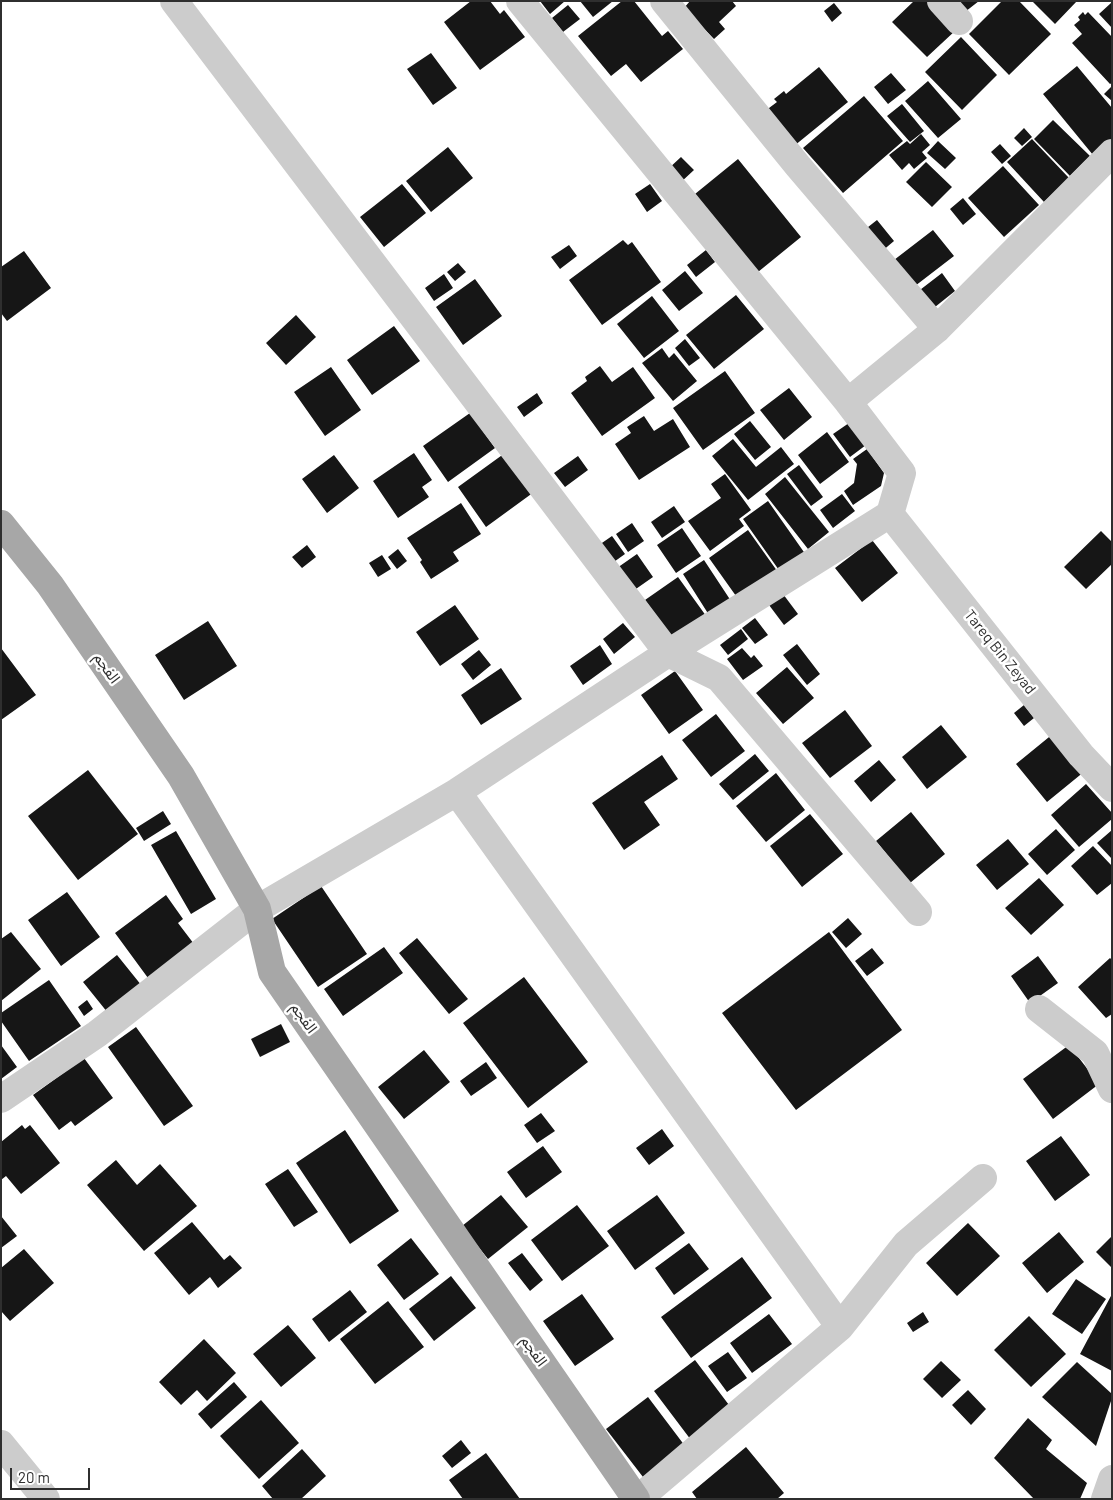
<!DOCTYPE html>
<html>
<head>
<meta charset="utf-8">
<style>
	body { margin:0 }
	#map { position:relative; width:1113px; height:1500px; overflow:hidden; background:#fff; font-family:Barlow,sans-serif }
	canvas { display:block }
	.frame { position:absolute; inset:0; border:2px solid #2f2f2f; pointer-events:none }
	.scale { position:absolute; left:10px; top:1468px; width:80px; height:22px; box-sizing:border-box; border:2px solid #2f2f2f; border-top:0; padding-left:6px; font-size:15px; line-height:18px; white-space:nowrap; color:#2f2f2f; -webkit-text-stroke:4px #fff; paint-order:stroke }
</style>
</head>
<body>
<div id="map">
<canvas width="1113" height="1500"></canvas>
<div class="frame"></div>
<div class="scale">20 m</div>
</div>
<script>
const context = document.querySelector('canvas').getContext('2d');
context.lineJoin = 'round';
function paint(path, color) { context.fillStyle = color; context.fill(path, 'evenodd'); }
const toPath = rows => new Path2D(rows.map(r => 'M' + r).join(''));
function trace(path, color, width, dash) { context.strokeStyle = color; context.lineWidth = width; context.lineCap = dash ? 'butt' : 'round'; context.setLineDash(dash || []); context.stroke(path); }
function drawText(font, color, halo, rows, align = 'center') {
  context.font = font + ' Barlow,"Noto Sans Arabic",sans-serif'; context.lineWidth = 5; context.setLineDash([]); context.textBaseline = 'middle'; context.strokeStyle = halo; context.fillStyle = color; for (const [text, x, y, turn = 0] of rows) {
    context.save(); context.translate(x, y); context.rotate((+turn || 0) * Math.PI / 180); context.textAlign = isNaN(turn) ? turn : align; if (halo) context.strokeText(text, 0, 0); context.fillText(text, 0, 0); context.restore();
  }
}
paint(toPath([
	[471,1,490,1,500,14,504,10,525,37,480,70,444,22],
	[540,1,565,1,550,14],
	[580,1,613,1,593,17],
	[622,1,634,1,662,36,668,31,683,49,641,82,626,64,611,76,578,36],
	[690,1,732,1,736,6,719,22,725,29,714,39,684,8],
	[914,1,929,1,956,30,927,57,892,22],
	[950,1,979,1,961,15],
	[1002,1,1019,1,1051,34,1009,75,969,34],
	[1032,1,1077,1,1055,24],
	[834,3,842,13,832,22,824,11],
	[1111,3,1112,4,1112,28,1099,14],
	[568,5,580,19,563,32,552,18],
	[1083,12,1085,15,1088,12,1112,37,1112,83,1110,84,1072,43,1082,34,1074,25,1080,20,1078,17],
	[961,37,997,75,962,110,925,72],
	[431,53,457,88,433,105,407,69],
	[1077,66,1112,108,1112,139,1093,155,1043,94],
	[819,67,848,102,794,146,765,111,777,102,774,99,784,91,786,94],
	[891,73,906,90,888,104,874,87],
	[928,81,961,119,938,138,905,101],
	[1112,86,1112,101,1104,94],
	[864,96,903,141,843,193,803,148],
	[902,104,924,131,910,142,887,116],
	[1053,120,1090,156,1070,176,1034,139],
	[1024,128,1032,137,1022,146,1014,138],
	[921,134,930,145,922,152,927,158,914,169,909,163,902,170,889,155,907,141,910,144],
	[1032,139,1069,178,1044,202,1007,162],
	[938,141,956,158,945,169,927,153],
	[1000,144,1011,156,1002,164,991,152],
	[448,147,473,178,431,212,406,181],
	[681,157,694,170,680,183,667,170],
	[738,159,801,237,758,272,695,194],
	[926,162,952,187,932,207,906,182],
	[1003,166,1039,205,1004,237,968,198],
	[402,184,426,213,384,247,360,217],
	[650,184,662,201,647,212,635,194],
	[963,198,976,214,963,225,950,209],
	[877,220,894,241,881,252,863,231],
	[933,230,954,256,915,286,894,260],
	[623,240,628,245,632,242,661,282,602,325,569,280],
	[569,245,577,256,560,269,551,257],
	[706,250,715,262,696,277,687,265],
	[24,251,51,288,7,321,1,313,1,267],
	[458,263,466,272,455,281,447,272],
	[685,271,703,293,679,311,662,290],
	[942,273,955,291,930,311,916,293],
	[444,274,453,288,434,301,425,288],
	[475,279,502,316,463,345,436,307],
	[736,295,764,329,714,369,686,335],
	[652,296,679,331,644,358,617,324],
	[296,315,316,337,286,365,266,343],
	[394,326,420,361,372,395,347,360],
	[685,339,700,358,689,366,675,348],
	[662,348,669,358,674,353,697,381,673,401,642,363],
	[600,366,612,382,633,367,655,398,602,436,571,393,587,381,585,377],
	[331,367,361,410,325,436,294,392],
	[725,371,755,413,703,450,673,408],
	[789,388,812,417,784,440,760,410],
	[537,393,543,403,524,417,517,407],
	[470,413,495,448,448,482,423,446],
	[644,416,654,431,673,419,690,447,639,480,615,444,631,433,627,427],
	[750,421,771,447,755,460,734,434],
	[849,423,866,445,850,457,833,434],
	[827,432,849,462,820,484,798,455],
	[733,439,756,467,781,447,794,464,748,500,712,456],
	[867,449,884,473,881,486,853,505,844,491,854,483,857,464,853,459],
	[414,453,432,480,422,487,429,497,398,518,373,481],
	[505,453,534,492,486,527,458,487],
	[334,455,359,488,327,513,302,479],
	[578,456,588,470,565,487,554,473],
	[799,465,823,497,811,506,787,474],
	[725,474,751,510,739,519,744,526,710,551,688,521,721,498,711,484],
	[785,477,829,532,808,549,765,494],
	[842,494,855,511,833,528,820,510],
	[768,501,806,555,781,573,743,519],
	[461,503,481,534,453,552,459,561,431,579,420,562,422,560,407,538],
	[674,506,685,522,662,538,651,522],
	[632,523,644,541,628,552,616,534],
	[682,528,701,556,676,573,657,545],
	[748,530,780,575,741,603,709,558],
	[1101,531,1112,542,1112,564,1086,589,1064,567],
	[612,536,625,554,611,564,599,545],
	[872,540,898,573,862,602,835,568],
	[307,545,316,557,302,568,292,557],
	[398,549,407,561,397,569,388,557],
	[637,554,653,577,633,591,617,568],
	[382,555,391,569,378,577,369,563],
	[704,560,731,601,709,615,683,574],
	[678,577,709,620,676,643,645,600],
	[783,594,798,614,784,625,769,605],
	[455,605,479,639,440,666,416,632],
	[755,618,768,635,755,644,742,628],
	[208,621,237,666,184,700,155,655],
	[623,623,635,637,614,654,603,639],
	[741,629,748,639,728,655,720,645],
	[797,644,820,674,807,685,783,655],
	[600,645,612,664,583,685,570,666],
	[1,648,36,695,1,720],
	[742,648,751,658,754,655,763,666,743,680,727,659],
	[479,650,491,665,473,680,461,664],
	[787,667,814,698,783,724,756,693],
	[501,668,522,699,481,725,461,695],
	[675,671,703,710,669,734,641,695],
	[1024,705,1034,718,1024,726,1014,713],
	[845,710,872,746,830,778,802,743],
	[716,714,745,751,711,777,682,740],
	[941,725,967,757,927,789,902,757],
	[1054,733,1085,771,1047,802,1016,764],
	[755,754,769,771,733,800,719,784],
	[662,755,678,779,644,802,660,825,624,850,592,803],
	[879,760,896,780,871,802,854,781],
	[88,770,138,834,78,880,28,816],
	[776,773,805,810,766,842,736,806],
	[1086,784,1112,813,1112,819,1079,847,1051,815],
	[163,811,171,824,144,841,136,828],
	[911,812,945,854,910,883,876,841],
	[810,814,843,854,802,887,770,846],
	[1056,829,1075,850,1047,875,1028,854],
	[1112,830,1112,859,1097,843],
	[176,831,216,899,191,914,151,845],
	[1008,839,1029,864,997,890,976,865],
	[1093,846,1112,866,1112,883,1097,895,1071,866],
	[1039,878,1064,905,1031,935,1005,908],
	[321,886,367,954,318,987,272,919],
	[67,892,100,937,61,966,28,920],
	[166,895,183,919,178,923,194,944,148,978,115,933],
	[848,918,862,934,846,948,832,932],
	[11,932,41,969,1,1001,1,939],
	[829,932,902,1030,796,1110,722,1013],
	[417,938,468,999,449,1014,399,953],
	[384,947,403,973,343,1016,324,989],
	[872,948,884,963,867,976,855,961],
	[117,955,146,991,112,1018,83,982],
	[1038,956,1058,983,1030,1003,1011,976],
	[1110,958,1112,960,1112,1014,1106,1018,1078,987],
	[524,977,588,1062,528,1108,463,1023],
	[49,980,81,1026,29,1061,1,1021,1,1013],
	[87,1000,93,1009,84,1016,78,1007],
	[281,1024,290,1042,260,1057,251,1039],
	[136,1027,193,1106,164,1126,108,1047],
	[1,1045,17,1067,1,1079],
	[1069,1045,1099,1084,1053,1119,1023,1079],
	[424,1050,450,1082,404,1119,378,1087],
	[84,1058,113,1098,75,1126,71,1121,59,1130,33,1095],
	[486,1062,497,1078,471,1096,460,1081],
	[541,1113,555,1131,537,1143,524,1125],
	[22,1125,25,1129,30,1125,60,1163,21,1194,6,1176,1,1180,1,1142],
	[662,1129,674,1146,649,1165,636,1148],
	[345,1130,399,1211,350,1244,296,1163],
	[1061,1136,1090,1175,1055,1201,1026,1161],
	[543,1146,562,1172,526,1198,507,1172],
	[116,1160,137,1185,160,1164,197,1206,144,1251,87,1185],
	[288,1169,318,1212,294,1227,265,1184],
	[501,1195,528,1227,488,1259,462,1226],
	[657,1195,685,1233,635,1270,607,1231],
	[577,1205,609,1246,562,1281,531,1240],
	[1,1216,17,1236,1,1248],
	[192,1222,224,1260,230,1255,242,1268,218,1288,210,1277,189,1295,154,1253],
	[968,1223,1000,1256,957,1296,926,1263],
	[1059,1232,1084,1262,1047,1293,1022,1263],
	[1112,1236,1112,1268,1096,1252],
	[411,1238,439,1274,404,1300,377,1265],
	[689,1243,709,1269,674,1295,655,1268],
	[24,1249,54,1283,10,1321,1,1311,1,1268],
	[522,1253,543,1280,530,1291,508,1263],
	[742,1257,772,1298,691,1358,661,1317],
	[451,1276,476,1308,434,1341,409,1309],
	[1076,1279,1106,1299,1082,1334,1052,1314],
	[350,1290,367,1312,329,1342,312,1319],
	[582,1294,614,1339,575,1366,543,1321],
	[1112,1294,1112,1371,1080,1354],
	[388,1301,424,1347,375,1384,340,1339],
	[923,1312,929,1322,913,1332,907,1323],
	[769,1314,792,1344,752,1373,730,1343],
	[1029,1316,1066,1354,1031,1387,994,1350],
	[288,1325,316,1358,281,1387,253,1354],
	[204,1339,236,1373,207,1401,197,1390,181,1405,159,1382],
	[728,1352,747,1378,727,1392,708,1366],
	[695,1360,732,1409,691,1440,654,1391],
	[941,1361,961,1380,942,1398,923,1379],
	[1077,1362,1112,1394,1112,1398,1096,1446,1042,1397],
	[234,1382,247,1397,211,1429,198,1414],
	[968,1390,986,1409,971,1425,952,1405],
	[648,1397,685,1446,643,1477,606,1429],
	[261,1400,299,1443,259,1479,220,1436],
	[1028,1418,1052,1440,1046,1449,1087,1483,1080,1499,1034,1499,994,1458],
	[461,1440,471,1453,452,1468,442,1456],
	[746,1447,784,1493,777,1499,697,1499,692,1492],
	[302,1449,326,1476,301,1499,273,1499,262,1486],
	[486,1453,520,1499,463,1499,449,1480]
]), '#161616');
trace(toPath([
	[174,1,668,653,719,678,918,912],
	[664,1,798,166,937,329],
	[941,1,959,21],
	[848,402,937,329,1112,153],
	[890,514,1081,755,1112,788],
	[457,792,840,1327],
	[1039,1009,1095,1053,1112,1089],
	[1,1099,97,1034,257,909,457,792,668,653,890,514,902,473,848,402,520,1],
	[1,1444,46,1499],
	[638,1499,840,1327,906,1244,983,1178],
	[1105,1499,1112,1479]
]), '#ccc', 28);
trace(toPath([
	[1,524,50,585,181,776,257,909,272,972,636,1499]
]), '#a7a7a7', 28);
drawText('15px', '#2f2f2f', '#fff', [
	["Tareq Bin Zeyad",1000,652,51],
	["الفجم",107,668,55],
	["الفجم",304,1018,55],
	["الفجم",534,1351,55]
]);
</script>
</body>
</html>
